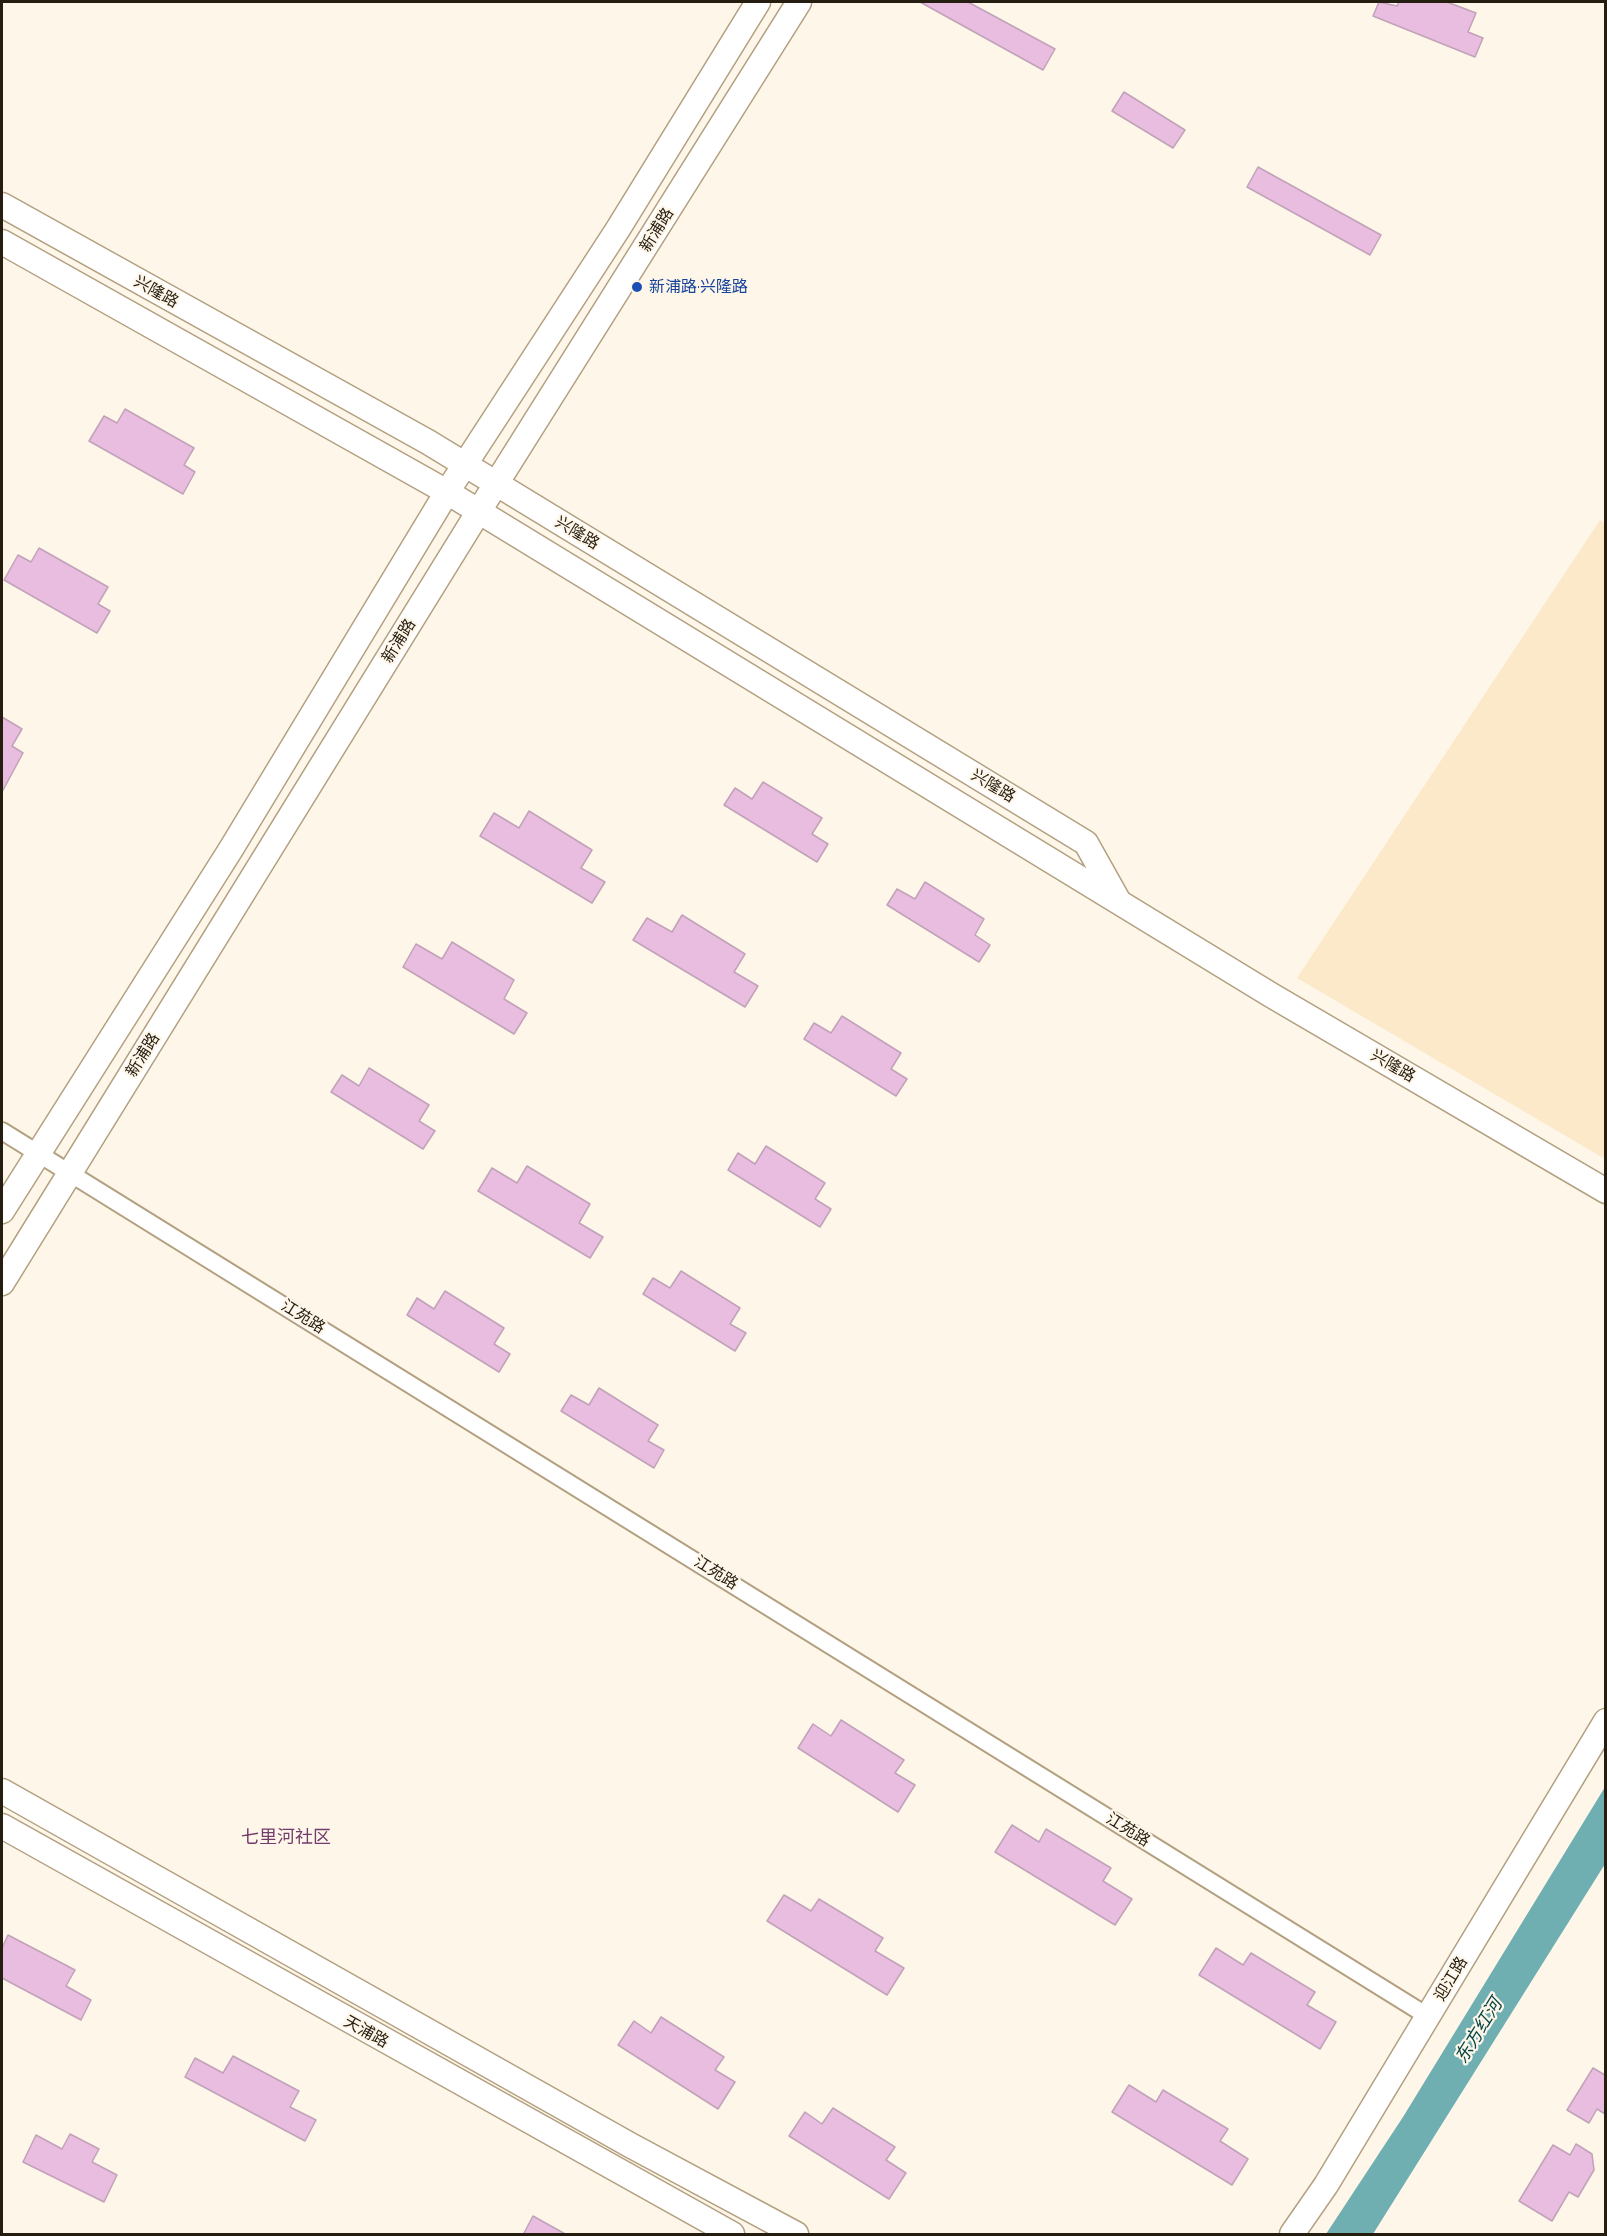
<!DOCTYPE html>
<html>
<head>
<meta charset="utf-8">
<style>
	body { margin:0 }
	#map { position:relative; width:1607px; height:2236px; overflow:hidden; background:#fef6e9; font-family:Raleway,sans-serif }
	canvas { display:block }
	.frame { position:absolute; inset:0; border:3px solid #241d10; pointer-events:none }
</style>
</head>
<body>
<div id="map">
<canvas width="1607" height="2236"></canvas>
<div class="frame"></div>
</div>
<script>
const context = document.querySelector('canvas').getContext('2d');
context.lineJoin = 'round';
function paint(path, color) { context.fillStyle = color; context.fill(path, 'evenodd'); }
const toPath = rows => new Path2D(rows.map(r => 'M' + r).join(''));
function trace(path, color, width, dash) { context.strokeStyle = color; context.lineWidth = width; context.lineCap = dash ? 'butt' : 'round'; context.setLineDash(dash || []); context.stroke(path); }
function drawText(font, color, halo, rows, align = 'center') {
  context.font = font + ' Raleway,"Noto Sans SC",sans-serif'; context.lineWidth = 4.5; context.setLineDash([]); context.textBaseline = 'middle'; context.strokeStyle = halo; context.fillStyle = color; for (const [text, x, y, turn = 0] of rows) {
    context.save(); context.translate(x, y); context.rotate((+turn || 0) * Math.PI / 180); context.textAlign = isNaN(turn) ? turn : align; if (halo) context.strokeText(text, 0, 0); context.fillText(text, 0, 0); context.restore();
  }
}
paint(toPath([
	[1600,520,1606,524,1605,1159,1297,978]
]), '#fbe9c9');
paint(toPath([
	[1605,1787,1605,1864,1373,2234,1326,2234,1403,2117]
]), '#6fafb2');
const building = toPath([
	[920,2,968,2,1055,49,1043,70,920,2],
	[1379,2,1397,6,1399,2,1447,2,1476,13,1468,32,1483,38,1475,57,1373,16,1379,2],
	[1124,92,1185,130,1173,148,1112,111,1124,92],
	[1258,167,1381,235,1370,255,1247,187,1258,167],
	[125,409,194,448,184,465,195,472,183,494,89,441,104,416,117,423,125,409],
	[39,548,108,587,98,604,110,611,97,633,4,580,18,555,31,562,39,548],
	[2,717,22,729,12,746,23,753,2,792,2,717],
	[763,782,822,818,812,834,828,844,817,862,724,805,735,788,752,799,763,782],
	[529,811,592,850,581,868,605,882,592,903,480,836,494,813,519,828,529,811],
	[925,882,984,919,975,935,990,945,979,962,887,905,897,889,915,899,925,882],
	[682,915,745,954,734,972,758,986,745,1007,633,940,647,918,672,932,682,915],
	[452,942,514,980,504,999,527,1013,514,1034,403,967,416,944,442,959,452,942],
	[842,1016,901,1053,891,1069,907,1079,896,1096,804,1039,814,1023,831,1033,842,1016],
	[369,1068,429,1105,419,1121,435,1131,423,1149,331,1092,342,1075,359,1086,369,1068],
	[766,1146,825,1183,815,1199,831,1209,820,1227,728,1170,738,1153,755,1164,766,1146],
	[527,1166,590,1204,579,1223,603,1237,590,1258,478,1191,492,1168,517,1183,527,1166],
	[681,1271,740,1308,730,1324,746,1333,735,1351,643,1294,653,1278,670,1288,681,1271],
	[445,1291,504,1328,494,1344,510,1354,499,1372,407,1315,417,1298,434,1309,445,1291],
	[599,1388,658,1425,648,1441,664,1450,654,1468,561,1411,571,1395,589,1405,599,1388],
	[841,1720,904,1760,895,1773,915,1785,898,1812,798,1748,813,1724,831,1736,841,1720],
	[1012,1825,1039,1842,1046,1829,1111,1868,1103,1881,1132,1899,1115,1925,995,1852,1012,1825],
	[784,1895,811,1911,819,1899,883,1938,875,1951,904,1968,887,1995,767,1921,784,1895],
	[8,1935,75,1970,66,1986,91,2000,81,2020,2,1978,2,1948,8,1935],
	[1216,1948,1243,1965,1251,1953,1315,1992,1307,2005,1336,2022,1320,2049,1199,1975,1216,1948],
	[661,2017,724,2057,715,2070,735,2082,718,2109,618,2045,634,2021,651,2033,661,2017],
	[233,2056,299,2091,290,2107,316,2120,305,2141,185,2077,195,2058,223,2073,233,2056],
	[1593,2068,1605,2075,1605,2114,1597,2109,1589,2123,1567,2110,1593,2068],
	[1129,2085,1156,2102,1163,2090,1228,2129,1220,2141,1248,2159,1232,2185,1112,2112,1129,2085],
	[833,2108,895,2147,886,2160,906,2173,889,2199,789,2136,805,2112,822,2124,833,2108],
	[70,2134,99,2149,92,2162,117,2175,104,2202,23,2162,36,2135,62,2149,70,2134],
	[1576,2144,1592,2154,1594,2170,1578,2197,1569,2192,1552,2221,1519,2201,1553,2145,1570,2155,1576,2144],
	[533,2216,567,2235,523,2235,533,2216]
]);
paint(building, '#e8bddf');
trace(building, '#c1a2b9', 1.5);
const street = toPath([
	[2,1131,1429,2017]
]);
const secondary = toPath([
	[2,205,428,442,1086,843,1118,900],
	[2,242,447,492,1271,995,1606,1191],
	[2,1211,231,849,447,492,618,229,758,2],
	[2,1283,479,511,799,2],
	[2,1791,630,2145,796,2234],
	[2,1826,732,2234],
	[1292,2234,1326,2185,1606,1721]
]);
trace(street, '#b3a081', 20);
trace(secondary, '#b3a081', 27);
trace(street, '#fff', 16);
trace(secondary, '#fff', 24);
for (const [x, y, r, color] of [
	[637,287,6,"#1a4fb4"]
]) { const dot = new Path2D(); dot.arc(x, y, r, 0, 2 * Math.PI); context.fillStyle = color; context.fill(dot); trace(dot, '#fef6e9', 2); }
drawText('16px', '#241d10', '#fef6e9', [
	["新浦路",657,230,-58],
	["兴隆路",156,292,29],
	["兴隆路",577,533,31],
	["新浦路",399,641,-58],
	["兴隆路",993,786,31],
	["新浦路",143,1055,-58],
	["兴隆路",1393,1066,30],
	["江苑路",303,1317,32],
	["江苑路",716,1573,32],
	["江苑路",1128,1830,32],
	["迎江路",1451,1979,-59],
	["天浦路",366,2032,29]
]);
drawText('16px', '#164399', '#fef6e9', [
	["新浦路·兴隆路",649,287]
], 'left');
drawText('18px', '#723c6c', '#fef6e9', [
	["七里河社区",286,1838]
]);
drawText('italic 18px', '#054447', '#fef6e9', [
	["东方红河",1479,2031,-58]
]);
</script>
</body>
</html>
